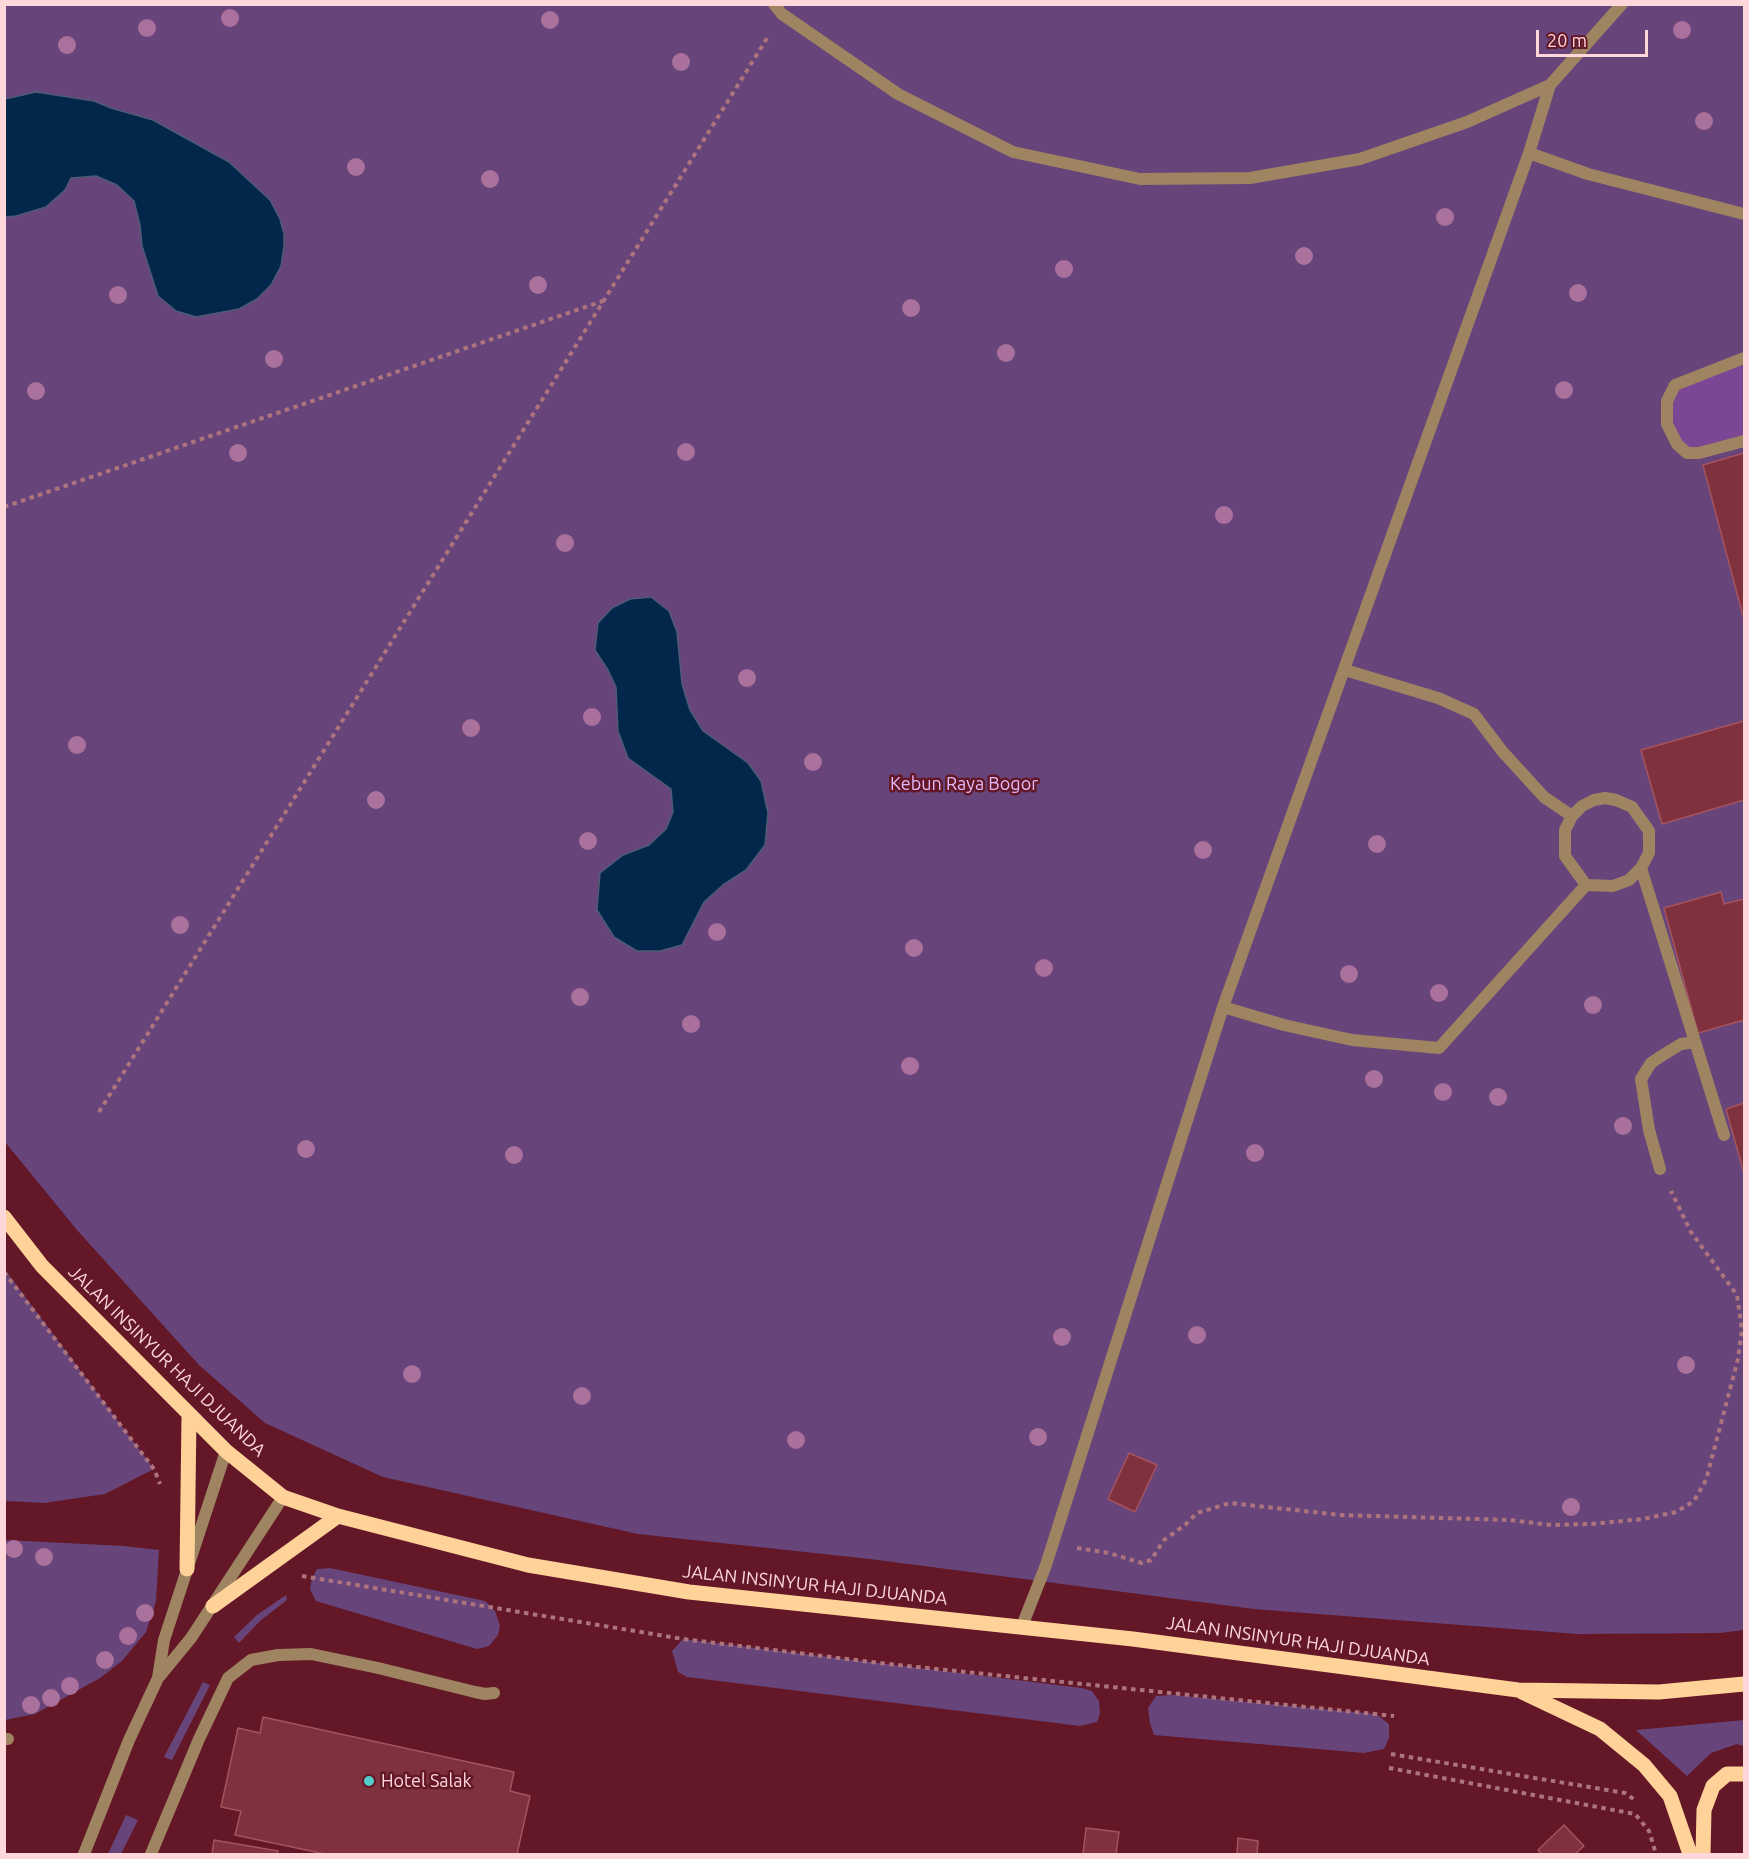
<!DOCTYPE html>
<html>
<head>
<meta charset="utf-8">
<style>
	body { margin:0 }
	#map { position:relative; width:1749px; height:1859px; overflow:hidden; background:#631727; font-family:Ubuntu,sans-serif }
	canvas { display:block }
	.frame { position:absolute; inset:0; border:6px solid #fed7da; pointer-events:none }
	.scale { position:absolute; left:1536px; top:30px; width:112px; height:27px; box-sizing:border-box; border:3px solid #fed7da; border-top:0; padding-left:8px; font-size:18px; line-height:21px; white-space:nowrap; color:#fed7da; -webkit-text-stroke:4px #631727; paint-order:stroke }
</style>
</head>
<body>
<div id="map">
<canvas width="1749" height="1859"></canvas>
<div class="frame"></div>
<div class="scale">20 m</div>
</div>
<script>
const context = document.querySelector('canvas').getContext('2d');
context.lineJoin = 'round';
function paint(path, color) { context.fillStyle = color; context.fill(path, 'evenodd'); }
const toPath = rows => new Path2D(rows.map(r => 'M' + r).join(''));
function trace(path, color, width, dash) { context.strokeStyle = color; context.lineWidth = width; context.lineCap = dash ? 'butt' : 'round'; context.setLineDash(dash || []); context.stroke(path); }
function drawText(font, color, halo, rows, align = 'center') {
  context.font = font + ' Ubuntu,sans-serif'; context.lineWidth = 5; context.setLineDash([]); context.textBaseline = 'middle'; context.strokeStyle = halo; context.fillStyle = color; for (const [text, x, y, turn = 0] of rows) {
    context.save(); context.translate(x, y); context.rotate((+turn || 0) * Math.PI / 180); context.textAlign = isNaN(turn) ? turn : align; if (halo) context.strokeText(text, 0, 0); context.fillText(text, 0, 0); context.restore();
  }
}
paint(toPath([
	[4,5,1744,5,1744,1630,1720,1633,1577,1634,1254,1609,870,1559,638,1534,383,1477,265,1423,199,1365,77,1230,5,1142],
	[5,1270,154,1469,105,1494,44,1503,5,1501],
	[5,1540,124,1546,159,1550,156,1601,146,1632,122,1661,100,1678,35,1714,5,1720],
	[330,1568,485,1601,495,1611,500,1626,498,1635,489,1646,477,1649,316,1601,310,1589,312,1578,317,1569],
	[286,1595,287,1600,260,1621,239,1643,234,1637,257,1615],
	[683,1639,1082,1688,1092,1691,1099,1701,1100,1713,1097,1722,1080,1726,687,1677,678,1672,672,1651],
	[203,1682,210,1685,172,1760,164,1757],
	[1173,1695,1376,1714,1389,1724,1389,1738,1384,1749,1364,1753,1154,1735,1150,1723,1148,1708,1156,1696],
	[1744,1720,1744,1746,1737,1744,1711,1753,1687,1776,1636,1730],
	[126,1815,138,1820,121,1854,108,1854]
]), '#67457a');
paint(toPath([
	[1744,358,1744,441,1687,453,1667,424,1675,385]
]), '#7b4795');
const water = toPath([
	[36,92,94,101,111,108,153,120,229,162,270,200,280,219,284,234,284,246,281,266,271,285,257,299,239,309,196,317,176,311,158,296,142,246,140,225,134,201,117,185,96,176,71,178,65,190,46,207,16,216,5,217,5,99,36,92],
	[651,597,669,611,677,632,682,684,690,710,703,731,748,763,761,781,768,813,765,845,746,870,723,885,704,902,682,945,660,951,637,951,614,937,597,910,600,873,623,855,649,845,666,829,673,812,671,789,628,758,618,731,616,687,608,670,595,650,598,623,612,608,630,599,651,597]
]);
paint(water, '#03264b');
trace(water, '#4e5b76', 1.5);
const building = toPath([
	[1744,453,1744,616,1743,616,1703,465,1744,453],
	[1744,721,1744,800,1662,824,1641,750,1744,721],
	[1721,892,1724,904,1744,899,1744,1020,1698,1033,1664,908,1721,892],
	[1744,1103,1744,1173,1726,1109,1744,1103],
	[1129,1453,1157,1465,1135,1512,1108,1499,1129,1453],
	[263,1717,514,1772,510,1791,530,1796,517,1854,325,1854,235,1835,241,1811,221,1807,238,1728,260,1733,263,1717],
	[1564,1825,1584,1846,1575,1854,1541,1854,1538,1850,1564,1825],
	[1086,1828,1119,1832,1116,1854,1083,1854,1086,1828],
	[1238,1838,1258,1841,1257,1854,1237,1854,1238,1838],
	[214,1840,278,1851,277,1854,212,1854,214,1840]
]);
paint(building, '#7f313e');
trace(building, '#a6535e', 1.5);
trace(toPath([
	[4,507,603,301],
	[99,1112,769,35],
	[4,1272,154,1469,160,1484],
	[1077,1548,1109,1553,1142,1563,1151,1560,1164,1540,1185,1525,1197,1513,1230,1503,1340,1515,1510,1520,1551,1525,1591,1524,1643,1519,1676,1512,1694,1501,1706,1480,1738,1359,1742,1330,1737,1295,1691,1232,1671,1191],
	[302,1576,683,1639,888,1664,1394,1716],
	[1391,1754,1625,1793,1635,1800],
	[1389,1768,1635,1814,1649,1831,1656,1854]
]), '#ae747e', 4, [4.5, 4.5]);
trace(toPath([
	[774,4,782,14,898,94,1013,152,1140,179,1250,178,1360,159,1467,122,1550,85,1622,4],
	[1529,153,1588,174,1744,214],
	[1744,358,1675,385,1667,401,1667,424,1677,444,1687,453,1699,453,1744,441],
	[1345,670,1438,698,1474,714,1502,751,1544,797,1572,816],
	[1641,868,1629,880,1613,886,1586,885,1565,856,1565,830,1572,816,1582,806,1594,800,1605,798,1616,800,1632,807,1649,831,1649,853,1641,868,1724,1135],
	[1223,1007,1284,1025,1352,1040,1439,1048,1586,885],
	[1660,1169,1649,1130,1641,1079,1651,1063,1663,1055,1681,1044,1695,1042],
	[1022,1626,1046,1565,1223,1007,1529,153,1550,85],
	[4,1739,8,1739],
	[151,1854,199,1739,228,1678,251,1660,278,1655,311,1654,378,1668,475,1692,485,1694,494,1693]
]), '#9f8462', 12);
trace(toPath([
	[159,1677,191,1638,283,1497],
	[84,1854,129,1740,158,1678,164,1640,226,1451]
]), '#9f8462', 12);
trace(toPath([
	[4,1217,42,1266,226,1451,283,1497,338,1516,528,1565,689,1592,1133,1639,1518,1690,1659,1692,1744,1684],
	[187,1569,189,1416],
	[213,1606,338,1516],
	[1522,1692,1600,1729,1644,1765,1670,1796,1690,1854],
	[1703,1854,1704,1810,1713,1786,1727,1774,1744,1774]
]), '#fed299', 15);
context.fillStyle = '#a9719b';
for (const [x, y] of [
	[230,18],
	[550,20],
	[147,28],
	[1682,30],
	[67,45],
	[681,62],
	[1704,121],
	[356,167],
	[490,179],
	[1445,217],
	[1304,256],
	[1064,269],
	[538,285],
	[1578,293],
	[118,295],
	[911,308],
	[1006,353],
	[274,359],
	[1564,390],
	[36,391],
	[686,452],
	[238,453],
	[1224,515],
	[565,543],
	[747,678],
	[592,717],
	[471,728],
	[77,745],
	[813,762],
	[376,800],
	[588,841],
	[1377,844],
	[1203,850],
	[180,925],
	[717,932],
	[914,948],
	[1044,968],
	[1349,974],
	[1439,993],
	[580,997],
	[1593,1005],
	[691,1024],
	[910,1066],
	[1374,1079],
	[1443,1092],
	[1498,1097],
	[1623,1126],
	[306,1149],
	[1255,1153],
	[514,1155],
	[1197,1335],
	[1062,1337],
	[1686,1365],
	[412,1374],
	[582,1396],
	[1038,1437],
	[796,1440],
	[1571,1507],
	[14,1549],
	[44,1557],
	[145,1613],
	[128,1636],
	[105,1660],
	[70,1686],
	[51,1698],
	[31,1705]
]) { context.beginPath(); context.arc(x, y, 9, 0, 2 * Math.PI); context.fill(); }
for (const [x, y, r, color] of [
	[369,1781,6,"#53cdca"]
]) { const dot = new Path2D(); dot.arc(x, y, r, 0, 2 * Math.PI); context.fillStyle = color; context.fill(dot); trace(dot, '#631727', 2); }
drawText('18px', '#e3bbfa', '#631727', [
	["Kebun Raya Bogor",964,784]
]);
drawText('18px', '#fed7da', '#631727', [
	["JALAN INSINYUR HAJI DJUANDA",167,1361,44],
	["JALAN INSINYUR HAJI DJUANDA",815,1585,6],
	["JALAN INSINYUR HAJI DJUANDA",1298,1641,8]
]);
drawText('18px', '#fed7da', '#631727', [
	["Hotel Salak",381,1781]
], 'left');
</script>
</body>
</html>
